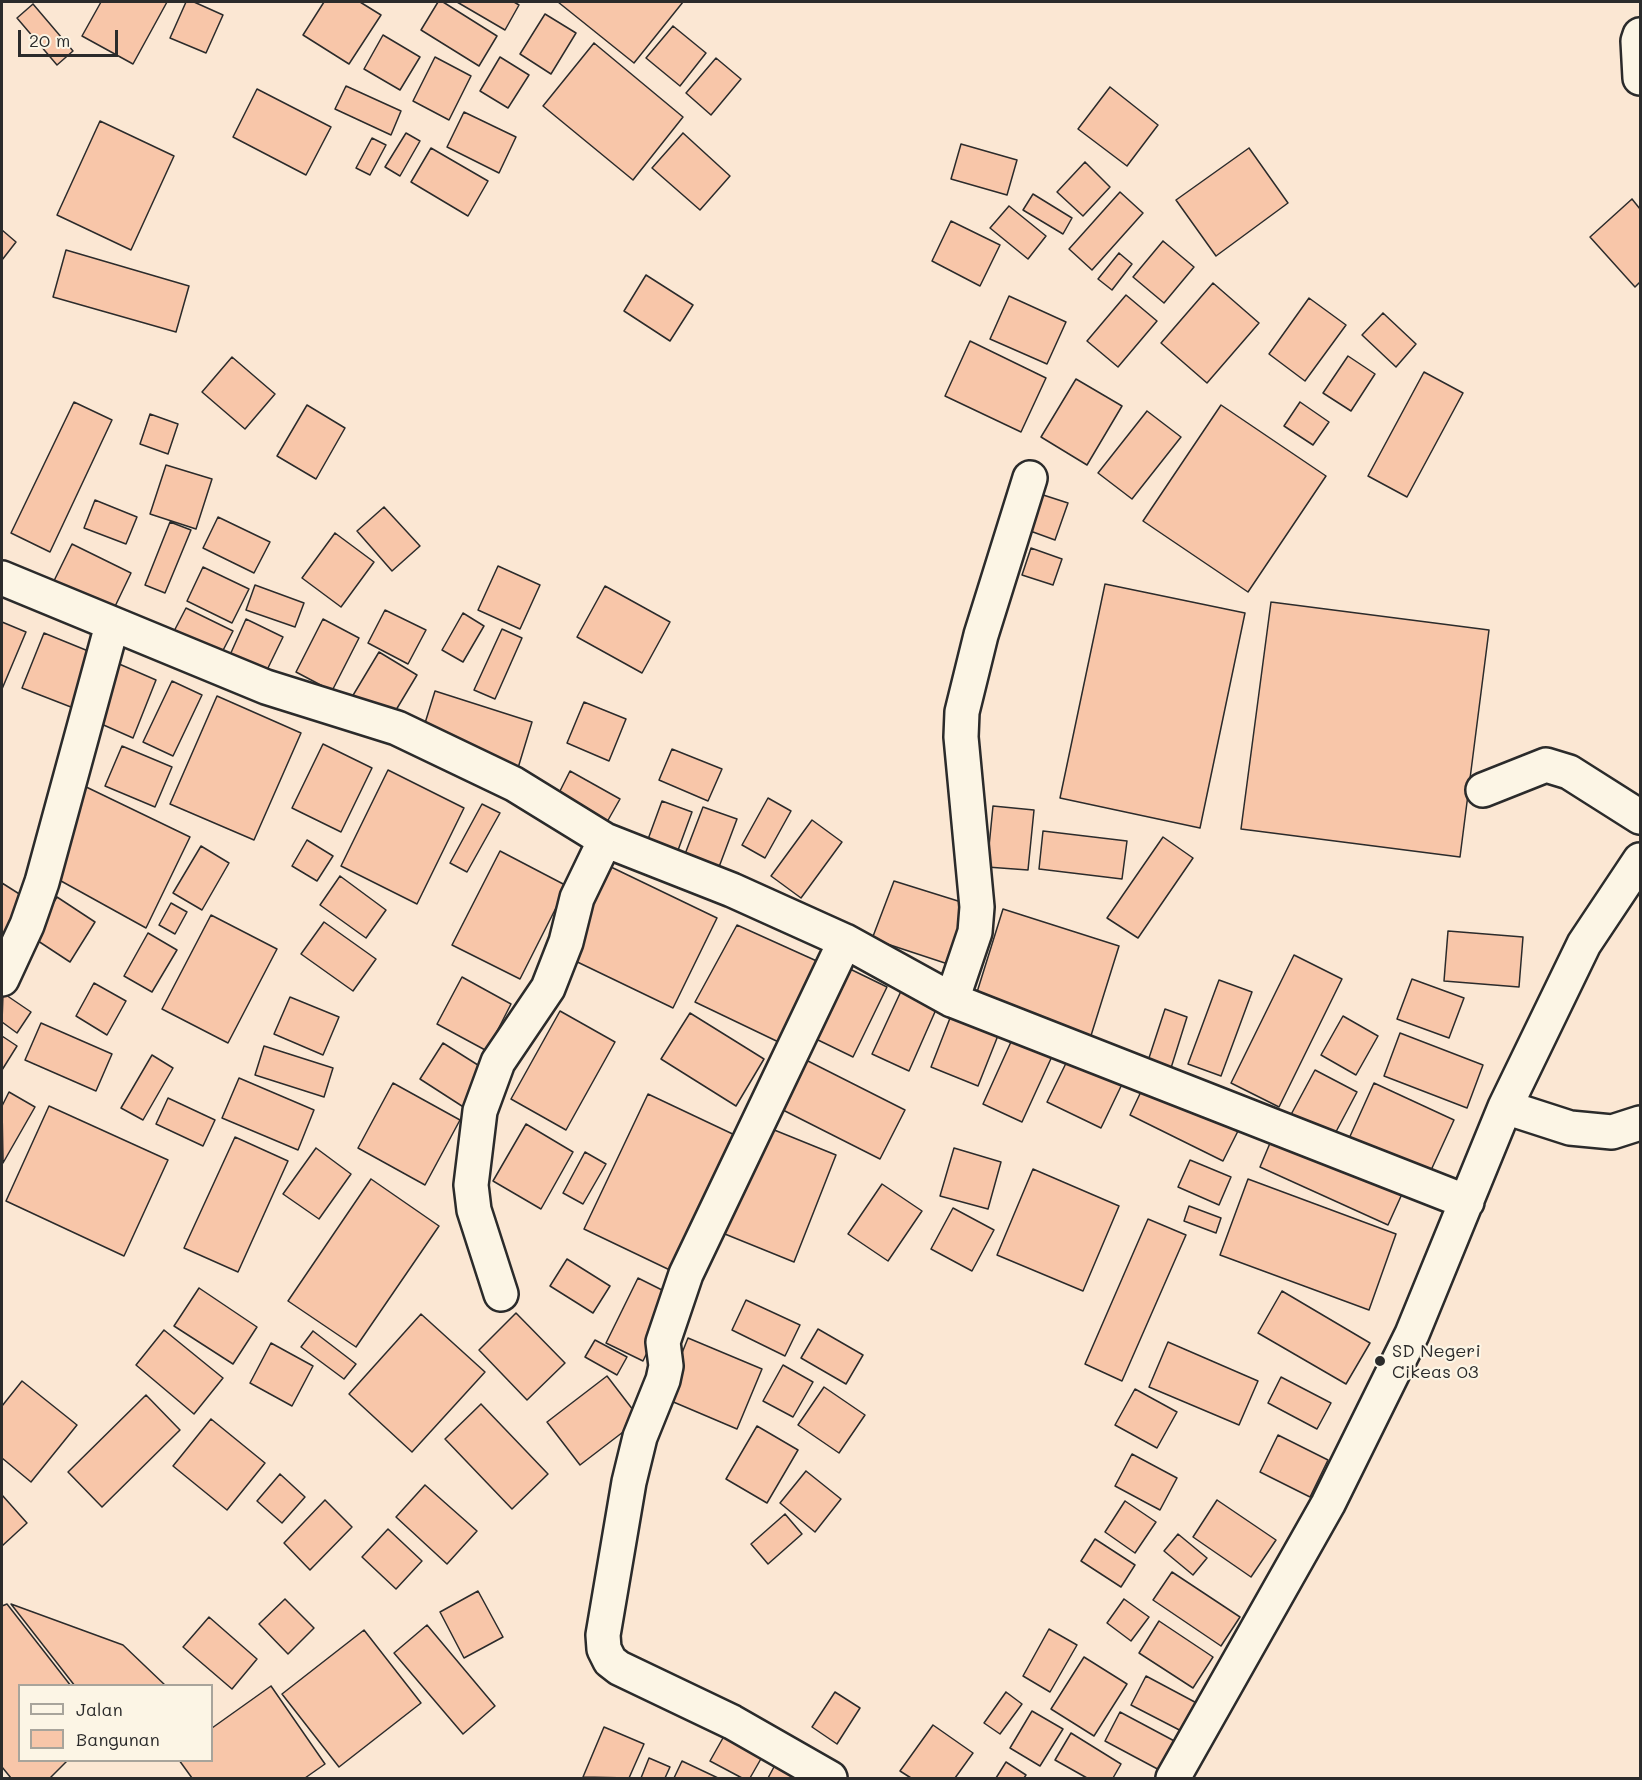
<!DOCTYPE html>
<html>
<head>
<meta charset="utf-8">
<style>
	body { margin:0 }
	#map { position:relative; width:1642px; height:1780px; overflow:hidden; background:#fbe7d3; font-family:Mali,sans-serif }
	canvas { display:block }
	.frame { position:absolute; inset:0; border:3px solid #2b2b2b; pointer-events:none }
	.legend { position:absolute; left:18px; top:1684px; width:195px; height:78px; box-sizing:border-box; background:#fcf5e5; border:2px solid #a8a49b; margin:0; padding:8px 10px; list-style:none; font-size:18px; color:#2b2b2b }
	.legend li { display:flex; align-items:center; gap:12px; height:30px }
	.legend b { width:30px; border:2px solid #a8a49b }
	.scale { position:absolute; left:18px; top:30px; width:100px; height:27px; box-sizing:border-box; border:3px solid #2b2b2b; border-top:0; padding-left:8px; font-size:18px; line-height:21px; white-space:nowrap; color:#2b2b2b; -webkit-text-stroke:4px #fcf5e5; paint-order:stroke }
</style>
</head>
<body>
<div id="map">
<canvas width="1642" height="1780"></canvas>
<div class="frame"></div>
<ul class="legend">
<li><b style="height:8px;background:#fcf5e5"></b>Jalan</li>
<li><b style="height:16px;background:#f8c6a9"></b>Bangunan</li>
</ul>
<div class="scale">20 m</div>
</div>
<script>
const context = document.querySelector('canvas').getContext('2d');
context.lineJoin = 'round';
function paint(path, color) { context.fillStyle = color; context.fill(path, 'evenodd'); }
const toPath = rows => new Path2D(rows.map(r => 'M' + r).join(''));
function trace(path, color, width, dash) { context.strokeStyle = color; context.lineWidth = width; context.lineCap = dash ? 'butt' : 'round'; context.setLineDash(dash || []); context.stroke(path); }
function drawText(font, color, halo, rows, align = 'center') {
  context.font = font + ' Mali,sans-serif'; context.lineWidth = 4.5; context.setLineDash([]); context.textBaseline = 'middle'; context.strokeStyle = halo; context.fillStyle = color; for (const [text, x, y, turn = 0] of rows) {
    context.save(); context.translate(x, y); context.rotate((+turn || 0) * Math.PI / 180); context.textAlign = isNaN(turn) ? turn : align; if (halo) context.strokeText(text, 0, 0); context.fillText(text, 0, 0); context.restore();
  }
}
const building = toPath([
	[101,2,167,2,133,64,82,36,101,2],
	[186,2,194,2,223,15,206,53,170,38,186,2],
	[324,2,360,2,381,15,349,64,303,35,324,2],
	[438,2,443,2,497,36,479,66,421,30,438,2],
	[457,2,514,2,519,5,505,30,457,2],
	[558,2,683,2,634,63,558,2],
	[33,4,73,51,57,65,17,18,33,4],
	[545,14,576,33,551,74,520,54,545,14],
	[673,26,706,53,680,86,646,58,673,26],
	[383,35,420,57,400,90,364,69,383,35],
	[594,43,683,117,633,180,543,106,594,43],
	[435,57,471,76,449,120,413,101,435,57],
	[500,57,529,75,508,108,480,91,500,57],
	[716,58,741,79,711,115,686,93,716,58],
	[346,86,401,111,391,135,335,109,346,86],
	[1110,87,1158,125,1127,166,1078,129,1110,87],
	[257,89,331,127,306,175,233,137,257,89],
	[464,112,516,137,499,173,447,147,464,112],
	[100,121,174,156,131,250,57,215,100,121],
	[406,133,420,141,400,176,385,167,406,133],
	[683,133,730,176,700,210,652,168,683,133],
	[372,138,386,145,370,175,356,168,372,138],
	[961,144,1017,160,1007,195,951,179,961,144],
	[431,148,488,181,468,216,411,182,431,148],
	[1249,148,1288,203,1216,256,1176,200,1249,148],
	[1085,162,1110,187,1083,216,1057,192,1085,162],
	[1120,192,1143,213,1092,270,1069,249,1120,192],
	[1033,194,1072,218,1063,234,1023,210,1033,194],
	[1632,199,1640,209,1640,282,1635,287,1590,237,1632,199],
	[1009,206,1046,236,1028,259,990,228,1009,206],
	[951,221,1000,245,980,286,932,261,951,221],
	[2,230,16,242,2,260,2,230],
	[1163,241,1194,267,1164,303,1133,277,1163,241],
	[66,250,189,286,176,332,53,297,66,250],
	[1119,253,1132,264,1112,290,1098,279,1119,253],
	[646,275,693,305,670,341,624,311,646,275],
	[1213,283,1259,323,1207,383,1161,343,1213,283],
	[1126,295,1157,321,1118,367,1087,341,1126,295],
	[1009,296,1066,322,1047,364,990,339,1009,296],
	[1309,298,1346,325,1305,381,1269,354,1309,298],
	[1383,313,1416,344,1396,367,1362,335,1383,313],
	[970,341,1046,378,1021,432,945,396,970,341],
	[1348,356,1375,374,1351,411,1323,393,1348,356],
	[232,357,275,394,245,429,202,392,232,357],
	[1424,372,1463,393,1407,497,1368,476,1424,372],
	[1076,379,1122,406,1087,465,1041,437,1076,379],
	[74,402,112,420,50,552,11,533,74,402],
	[1300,402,1329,422,1313,445,1284,426,1300,402],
	[307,405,345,428,316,479,277,456,307,405],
	[1221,405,1326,476,1248,592,1143,521,1221,405],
	[1147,411,1181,437,1132,499,1098,473,1147,411],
	[150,414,178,424,168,454,140,444,150,414],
	[166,465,212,479,196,529,150,514,166,465],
	[1034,492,1068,503,1055,540,1022,528,1034,492],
	[95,500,137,517,126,544,84,528,95,500],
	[384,507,420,546,392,571,357,531,384,507],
	[218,517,270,542,254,573,203,548,218,517],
	[170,522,191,530,165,593,145,585,170,522],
	[335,533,374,562,341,607,302,578,335,533],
	[72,544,131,573,109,619,50,589,72,544],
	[1031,548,1062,559,1053,585,1022,575,1031,548],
	[498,566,540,585,520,629,478,610,498,566],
	[203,567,249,589,232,623,187,601,203,567],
	[1105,584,1245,613,1200,828,1060,798,1105,584],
	[255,585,304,603,295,627,246,610,255,585],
	[605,586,670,622,642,673,577,637,605,586],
	[1271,602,1489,630,1460,857,1241,829,1271,602],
	[186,608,233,631,217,662,170,639,186,608],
	[385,610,426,630,408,664,368,643,385,610],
	[463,613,484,626,463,662,442,650,463,613],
	[246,619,283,637,266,672,230,655,246,619],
	[323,619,359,638,332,691,296,672,323,619],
	[2,622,26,632,2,689,2,622],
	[502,629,522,638,495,699,474,690,502,629],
	[44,633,98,655,76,709,22,688,44,633],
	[379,652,417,675,390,720,352,697,379,652],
	[110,660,156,680,133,738,90,719,110,660],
	[172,681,202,695,173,756,143,742,172,681],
	[435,691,532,722,518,768,421,736,435,691],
	[217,696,301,733,254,840,170,804,217,696],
	[584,702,626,719,609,761,567,743,584,702],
	[323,744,372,768,341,832,292,808,323,744],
	[122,746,172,767,155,807,105,786,122,746],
	[672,749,722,769,708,801,659,780,672,749],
	[388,770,464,808,417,904,341,866,388,770],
	[570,771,620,799,607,822,558,795,570,771],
	[80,784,190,837,146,928,52,876,80,784],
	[768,798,791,811,765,858,742,845,768,798],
	[662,801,692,812,677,853,647,842,662,801],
	[482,804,500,813,467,872,450,863,482,804],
	[993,806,1034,810,1028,870,987,867,993,806],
	[703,807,737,819,716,875,682,862,703,807],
	[812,820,842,842,801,898,771,876,812,820],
	[1043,831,1127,841,1122,879,1039,869,1043,831],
	[1163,837,1193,858,1138,938,1107,918,1163,837],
	[307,840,333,856,317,881,292,866,307,840],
	[201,846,229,863,202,910,173,893,201,846],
	[500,851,567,886,520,979,452,945,500,851],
	[611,867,717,918,673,1008,567,957,611,867],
	[340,876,386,910,366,938,320,905,340,876],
	[894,881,974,906,957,967,872,939,894,881],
	[2,883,32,902,2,949,2,883],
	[57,897,95,922,70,962,32,937,57,897],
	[171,903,187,912,175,934,159,925,171,903],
	[1003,909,1119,946,1089,1042,973,1005,1003,909],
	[211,915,277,949,228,1043,162,1009,211,915],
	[324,922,376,959,353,991,301,954,324,922],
	[737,925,830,967,789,1047,695,1002,737,925],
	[1448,931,1523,937,1519,987,1444,981,1448,931],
	[148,933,177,950,152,992,124,976,148,933],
	[1294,955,1342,979,1279,1107,1231,1083,1294,955],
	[850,969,887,987,853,1057,816,1039,850,969],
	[462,977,511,1004,487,1051,437,1024,462,977],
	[1412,979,1464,998,1449,1038,1397,1019,1412,979],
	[1219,980,1252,992,1221,1076,1188,1064,1219,980],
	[94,983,126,1001,107,1035,76,1016,94,983],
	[902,989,938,1005,909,1071,872,1054,902,989],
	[3,993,31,1012,17,1033,2,1022,3,993],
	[290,997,339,1017,323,1055,274,1034,290,997],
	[1165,1009,1187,1017,1171,1068,1148,1061,1165,1009],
	[560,1011,615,1042,566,1130,511,1099,560,1011],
	[690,1013,764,1059,736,1106,661,1059,690,1013],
	[952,1013,999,1033,978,1086,931,1067,952,1013],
	[1343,1016,1378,1036,1356,1075,1321,1055,1343,1016],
	[41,1023,112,1054,96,1091,25,1060,41,1023],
	[1015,1033,1054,1052,1022,1122,983,1104,1015,1033],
	[1400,1033,1483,1065,1467,1108,1384,1076,1400,1033],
	[2,1036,17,1046,2,1070,2,1036],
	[443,1043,489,1072,465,1108,420,1079,443,1043],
	[264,1046,333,1068,324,1097,255,1075,264,1046],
	[1071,1053,1125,1078,1101,1128,1047,1102,1071,1053],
	[152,1055,173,1068,143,1120,121,1108,152,1055],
	[804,1059,905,1110,880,1159,779,1108,804,1059],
	[1315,1070,1357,1092,1329,1145,1287,1122,1315,1070],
	[239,1078,314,1110,298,1150,222,1118,239,1078],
	[1146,1081,1240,1127,1223,1161,1130,1115,1146,1081],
	[393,1083,460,1120,425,1185,358,1148,393,1083],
	[1374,1083,1454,1120,1427,1179,1347,1143,1374,1083],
	[9,1092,35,1107,3,1163,2,1106,9,1092],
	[648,1094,739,1137,674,1272,584,1229,648,1094],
	[168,1098,215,1120,203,1146,156,1124,168,1098],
	[49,1106,168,1160,124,1256,6,1201,49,1106],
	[757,1123,836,1155,794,1262,715,1230,757,1123],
	[526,1124,573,1152,541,1209,493,1181,526,1124],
	[1273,1136,1402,1194,1388,1225,1260,1167,1273,1136],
	[235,1137,288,1161,238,1272,184,1248,235,1137],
	[316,1148,351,1174,319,1219,283,1194,316,1148],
	[954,1148,1001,1162,988,1209,940,1196,954,1148],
	[585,1152,606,1164,583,1204,563,1193,585,1152],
	[1190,1160,1231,1177,1219,1205,1178,1187,1190,1160],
	[1033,1169,1119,1206,1083,1291,997,1255,1033,1169],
	[371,1179,439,1226,356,1347,288,1301,371,1179],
	[1248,1179,1396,1234,1369,1310,1220,1255,1248,1179],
	[882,1184,922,1211,888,1261,848,1234,882,1184],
	[1189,1206,1221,1218,1216,1233,1184,1221,1189,1206],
	[953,1208,994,1230,972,1271,931,1249,953,1208],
	[1148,1219,1186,1235,1122,1381,1085,1364,1148,1219],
	[567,1259,610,1286,593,1313,550,1286,567,1259],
	[638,1278,674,1296,643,1361,606,1343,638,1278],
	[199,1288,257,1327,233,1364,174,1326,199,1288],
	[1282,1291,1370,1343,1346,1384,1258,1333,1282,1291],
	[746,1300,800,1325,785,1356,732,1330,746,1300],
	[516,1313,565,1363,527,1400,479,1350,516,1313],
	[421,1314,485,1372,412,1452,349,1394,421,1314],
	[818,1329,863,1355,846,1384,801,1358,818,1329],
	[164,1330,223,1378,194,1414,136,1365,164,1330],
	[313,1331,356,1364,344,1379,301,1347,313,1331],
	[688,1338,762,1369,737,1429,664,1398,688,1338],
	[595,1340,627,1357,617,1375,585,1357,595,1340],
	[1168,1342,1258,1381,1239,1425,1149,1387,1168,1342],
	[271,1343,313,1366,292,1406,250,1383,271,1343],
	[783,1365,813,1382,793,1417,763,1401,783,1365],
	[607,1376,640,1419,580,1465,547,1422,607,1376],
	[1281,1377,1331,1403,1317,1429,1268,1403,1281,1377],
	[22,1381,77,1425,31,1482,2,1458,2,1406,22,1381],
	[824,1387,865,1415,839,1453,798,1425,824,1387],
	[1135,1389,1177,1412,1157,1448,1115,1425,1135,1389],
	[146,1395,180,1430,102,1507,68,1472,146,1395],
	[481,1404,548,1474,512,1509,445,1439,481,1404],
	[211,1419,265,1463,227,1510,173,1466,211,1419],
	[757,1426,798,1450,767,1503,726,1479,757,1426],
	[1278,1435,1328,1460,1310,1497,1260,1472,1278,1435],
	[1132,1454,1177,1478,1160,1510,1115,1486,1132,1454],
	[806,1471,841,1499,815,1532,780,1503,806,1471],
	[280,1474,305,1497,282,1523,257,1501,280,1474],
	[425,1485,477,1531,447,1564,396,1517,425,1485],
	[2,1495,27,1523,2,1546,2,1495],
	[325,1500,352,1527,310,1570,284,1543,325,1500],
	[1217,1500,1276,1540,1251,1577,1193,1537,1217,1500],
	[1125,1501,1156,1522,1135,1553,1105,1532,1125,1501],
	[785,1514,802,1534,768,1564,751,1544,785,1514],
	[388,1529,422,1561,396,1589,362,1557,388,1529],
	[1178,1534,1207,1558,1193,1575,1164,1551,1178,1534],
	[1095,1539,1135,1565,1121,1587,1081,1561,1095,1539],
	[1172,1572,1240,1617,1221,1646,1153,1600,1172,1572],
	[478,1591,503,1637,464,1658,440,1612,478,1591],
	[285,1599,314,1628,288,1654,259,1624,285,1599],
	[1124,1599,1149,1617,1131,1641,1107,1623,1124,1599],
	[7,1604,71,1686,20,1686,20,1760,68,1760,50,1778,11,1778,2,1767,2,1606,7,1604],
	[11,1604,123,1645,166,1686,75,1686,11,1604],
	[209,1617,257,1659,232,1689,183,1647,209,1617],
	[1159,1621,1213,1657,1193,1688,1139,1653,1159,1621],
	[427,1625,495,1706,463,1734,394,1653,427,1625],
	[1049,1629,1077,1645,1050,1692,1023,1676,1049,1629],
	[364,1630,421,1703,339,1767,282,1694,364,1630],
	[1084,1657,1127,1684,1094,1736,1051,1709,1084,1657],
	[1146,1676,1206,1708,1191,1736,1131,1705,1146,1676],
	[271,1686,325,1764,305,1778,192,1778,179,1760,212,1760,212,1728,271,1686],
	[835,1692,860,1708,837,1744,812,1727,835,1692],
	[1006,1692,1022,1704,1000,1734,984,1723,1006,1692],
	[1032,1711,1063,1729,1040,1766,1010,1748,1032,1711],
	[1120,1712,1180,1744,1165,1773,1105,1741,1120,1712],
	[933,1725,973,1753,955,1778,911,1778,900,1771,933,1725],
	[604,1727,644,1744,629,1778,583,1777,604,1727],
	[728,1729,766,1750,750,1778,742,1778,710,1761,728,1729],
	[1071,1733,1121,1764,1113,1778,1087,1778,1055,1760,1071,1733],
	[781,1754,808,1778,768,1778,781,1754],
	[649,1758,670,1767,665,1778,641,1778,649,1758],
	[682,1761,718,1778,674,1778,682,1761],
	[1006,1762,1026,1775,1024,1778,996,1778,1006,1762]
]);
paint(building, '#f8c6a9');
trace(building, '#2b2b2b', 1.5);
const minor = toPath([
	[1640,35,1638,41,1640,78],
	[2,578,266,687,397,728,514,784,605,840,732,890,845,941,952,1000,1467,1202],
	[1483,790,1546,765,1569,772,1640,817],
	[2,979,27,925,42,882,112,625],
	[952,1000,975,932,977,907,961,737,962,712,981,635,1030,478],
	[1505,1107,1570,1128,1612,1132,1640,1123],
	[501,1294,474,1210,471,1185,480,1111,498,1062,548,988,566,942,577,898,605,840],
	[830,1778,732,1722,619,1668,610,1661,604,1649,603,1635,629,1482,640,1437,663,1380,666,1366,663,1342,686,1274,845,941],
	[1173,1778,1328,1504,1412,1334,1505,1107,1584,944,1640,860]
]);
trace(minor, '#2b2b2b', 38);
trace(minor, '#fcf5e5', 33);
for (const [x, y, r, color] of [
	[1380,1361,6,"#2b2b2b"]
]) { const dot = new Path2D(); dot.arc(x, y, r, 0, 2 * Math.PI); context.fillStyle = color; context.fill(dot); trace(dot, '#fcf5e5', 2); }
drawText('18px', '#2b2b2b', '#fcf5e5', [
	["SD Negeri",1392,1351],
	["Cikeas 03",1392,1372]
], 'left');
</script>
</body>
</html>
